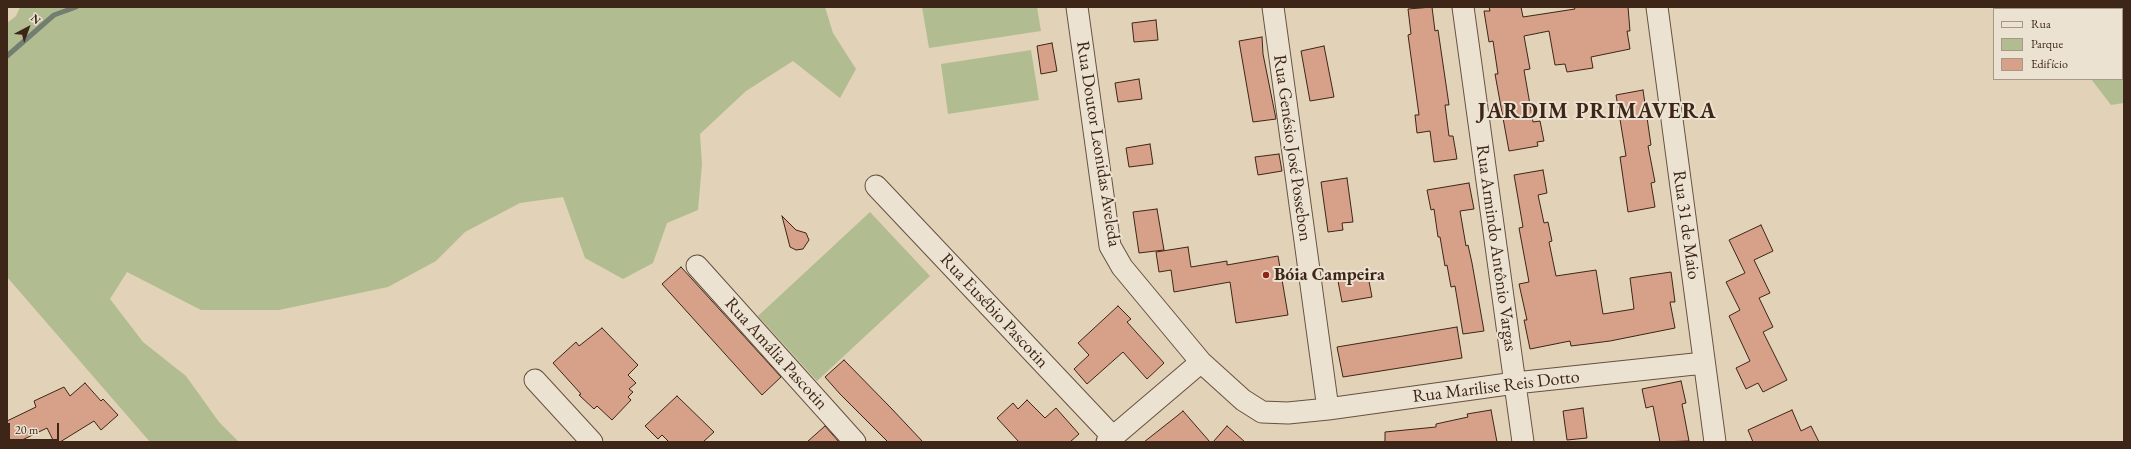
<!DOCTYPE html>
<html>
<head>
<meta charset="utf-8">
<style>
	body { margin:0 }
	#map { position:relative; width:2131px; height:449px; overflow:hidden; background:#e2d2b8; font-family:"EB Garamond",serif }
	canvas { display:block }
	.frame { position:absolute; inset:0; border:8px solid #3d2618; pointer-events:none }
	.legend { position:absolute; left:1993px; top:8px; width:130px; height:72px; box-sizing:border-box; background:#ece2d1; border:1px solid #a69787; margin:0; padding:5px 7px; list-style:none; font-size:12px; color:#3d2618 }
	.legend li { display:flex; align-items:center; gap:8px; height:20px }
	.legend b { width:20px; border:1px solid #a69787 }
	.north { position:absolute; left:8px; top:8px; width:40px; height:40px; -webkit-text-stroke:3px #ece2d1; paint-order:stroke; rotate:41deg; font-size:11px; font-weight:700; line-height:16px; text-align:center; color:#3d2618 }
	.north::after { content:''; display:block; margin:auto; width:14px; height:18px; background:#3d2618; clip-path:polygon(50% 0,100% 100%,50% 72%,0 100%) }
	.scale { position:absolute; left:8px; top:423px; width:51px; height:18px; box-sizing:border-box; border:2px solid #3d2618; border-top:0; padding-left:5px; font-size:12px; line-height:14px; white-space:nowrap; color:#3d2618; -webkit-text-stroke:3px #ece2d1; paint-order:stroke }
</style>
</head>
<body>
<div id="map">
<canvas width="2131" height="449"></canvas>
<div class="frame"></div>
<ul class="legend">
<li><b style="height:5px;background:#ece2d1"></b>Rua</li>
<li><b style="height:11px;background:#b1bd90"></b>Parque</li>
<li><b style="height:11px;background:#d7a088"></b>Edifício</li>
</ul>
<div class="north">N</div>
<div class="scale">20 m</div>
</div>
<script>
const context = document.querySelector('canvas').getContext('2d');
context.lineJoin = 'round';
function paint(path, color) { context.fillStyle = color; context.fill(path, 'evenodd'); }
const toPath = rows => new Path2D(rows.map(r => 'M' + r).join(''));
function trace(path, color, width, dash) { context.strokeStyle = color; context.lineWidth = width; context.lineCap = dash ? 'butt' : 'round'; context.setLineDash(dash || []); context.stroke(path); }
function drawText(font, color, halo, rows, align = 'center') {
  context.font = font + ' "EB Garamond",serif'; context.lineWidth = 4; context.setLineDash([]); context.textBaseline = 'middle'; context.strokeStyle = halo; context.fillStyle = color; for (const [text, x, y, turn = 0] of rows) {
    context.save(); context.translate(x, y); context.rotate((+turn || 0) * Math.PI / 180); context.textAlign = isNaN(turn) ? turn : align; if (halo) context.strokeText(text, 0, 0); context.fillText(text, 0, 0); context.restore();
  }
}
paint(toPath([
	[20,7,825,7,833,33,856,69,840,98,793,61,746,91,700,134,702,164,698,210,667,223,653,263,623,279,585,258,563,197,520,203,465,232,436,261,388,287,279,310,201,310,127,272,110,299,143,342,186,376,219,422,239,442,150,442,7,277,7,23,16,16],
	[922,7,1037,7,1041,31,929,48],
	[2037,7,2124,7,2124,103,2111,105,2091,79,2122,79,2122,9,2038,9],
	[1031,50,1039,100,948,114,941,64],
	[870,212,930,276,817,381,758,316]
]), '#b1bd90');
trace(toPath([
	[7,56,54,15,76,7]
]), '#727e70', 5);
const building = toPath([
	[1432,7,1435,31,1438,30,1449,105,1445,105,1449,136,1453,136,1457,159,1434,162,1430,131,1417,133,1415,115,1419,115,1408,35,1411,34,1408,9,1432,7],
	[1489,7,1521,7,1523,17,1575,9,1574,7,1628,7,1630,31,1627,31,1630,49,1591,57,1593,68,1567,72,1565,64,1555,65,1549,31,1524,36,1530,69,1524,70,1533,122,1540,121,1544,141,1537,142,1538,146,1509,151,1495,74,1498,74,1493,41,1489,42,1484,11,1490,11,1489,7],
	[1156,20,1158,40,1134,42,1132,23,1156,20],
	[1262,37,1263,54,1276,119,1253,122,1239,41,1262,37],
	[1052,43,1057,71,1041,74,1037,46,1052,43],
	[1324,46,1334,97,1310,101,1301,51,1324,46],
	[1139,79,1142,99,1118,102,1115,83,1139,79],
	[1643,90,1651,145,1648,146,1655,182,1651,183,1655,207,1628,212,1620,157,1626,156,1616,95,1643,90],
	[1150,144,1153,164,1129,167,1126,148,1150,144],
	[1279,154,1282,171,1258,175,1255,157,1279,154],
	[1543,170,1547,193,1538,195,1544,223,1548,222,1552,241,1549,242,1556,276,1596,270,1603,314,1634,309,1630,278,1671,272,1675,302,1670,302,1675,328,1610,341,1571,346,1570,341,1530,349,1524,320,1527,320,1519,284,1529,282,1519,228,1523,227,1514,175,1543,170],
	[1347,178,1353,222,1342,223,1343,230,1328,232,1321,182,1347,178],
	[1469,183,1474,209,1460,211,1466,246,1468,245,1472,263,1484,331,1463,334,1455,286,1451,287,1447,265,1445,266,1440,237,1438,237,1434,209,1431,210,1427,190,1469,183],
	[1157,209,1164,250,1139,253,1133,212,1157,209],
	[782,216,796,230,806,233,809,240,803,249,796,250,790,247,782,216],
	[1761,225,1773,251,1754,260,1770,293,1759,298,1773,327,1763,332,1787,380,1763,392,1758,383,1746,389,1736,368,1750,361,1729,316,1740,310,1726,282,1745,273,1729,240,1761,225],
	[1188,247,1191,267,1227,261,1227,265,1278,256,1288,315,1236,323,1230,282,1174,292,1171,270,1159,272,1156,252,1188,247],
	[681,267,781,377,762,395,662,284,681,267],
	[1368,276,1372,297,1342,302,1338,281,1368,276],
	[1118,306,1131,319,1127,322,1164,363,1147,379,1123,352,1087,384,1074,369,1089,355,1078,343,1118,306],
	[1457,327,1462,358,1343,377,1337,347,1457,327],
	[602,328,638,365,628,375,636,383,629,389,633,392,628,397,631,400,612,420,597,406,594,409,579,395,581,394,553,363,576,342,579,346,602,328],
	[844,360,891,408,923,442,888,442,840,394,825,377,844,360],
	[1681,381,1686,403,1682,404,1689,441,1660,442,1653,406,1646,408,1642,389,1681,381],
	[85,383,101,401,103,399,118,415,101,430,94,421,60,442,54,442,47,428,18,442,7,442,7,421,36,407,34,401,64,387,70,396,85,383],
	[677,396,714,432,703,442,669,442,662,435,658,439,645,426,677,396],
	[1027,400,1045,418,1056,408,1079,434,1070,442,1019,442,997,418,1013,403,1018,409,1027,400],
	[1583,408,1587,438,1567,440,1563,411,1583,408],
	[1491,410,1497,442,1385,442,1385,432,1436,427,1436,424,1468,417,1467,414,1491,410],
	[1792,410,1801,431,1811,426,1819,442,1753,442,1748,430,1792,410],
	[1183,411,1210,442,1144,442,1177,416,1183,411],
	[825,426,839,442,807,442,825,426],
	[1227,426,1245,442,1213,442,1227,426]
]);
paint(building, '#d7a088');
trace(building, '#3d2618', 1);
const minor = toPath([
	[1077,7,1110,246,1122,267,1201,362,1243,400,1262,412,1288,413,1328,409,1515,383,1704,363],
	[1273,7,1328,409],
	[1463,7,1523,442],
	[1657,7,1715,442],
	[876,186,1113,437],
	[697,266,855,442],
	[535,380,592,442],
	[1107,442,1201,362]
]);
trace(minor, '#665140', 23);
trace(minor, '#ece2d1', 21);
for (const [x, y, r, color] of [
	[1266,275,4,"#8f2418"]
]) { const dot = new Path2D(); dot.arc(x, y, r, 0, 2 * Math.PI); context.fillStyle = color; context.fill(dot); trace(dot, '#ece2d1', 1.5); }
drawText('18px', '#3d2618', '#ece2d1', [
	["Rua Doutor Leonidas Aveleda",1098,144,81],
	["Rua Genésio José Possebon",1292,148,82],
	["Rua 31 de Maio",1686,225,82],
	["Rua Armindo Antônio Vargas",1496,248,82],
	["Rua Eusébio Pascotin",994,311,47],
	["Rua Amália Pascotin",776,354,48],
	["Rua Marilise Reis Dotto",1496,387,-7]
]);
drawText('bold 18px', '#3d2618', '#ece2d1', [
	["Bóia Campeira",1274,275]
], 'left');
context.letterSpacing = '1px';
drawText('bold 22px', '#3d2618', '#ece2d1', [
	["JARDIM PRIMAVERA",1597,112]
]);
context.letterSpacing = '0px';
</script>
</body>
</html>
